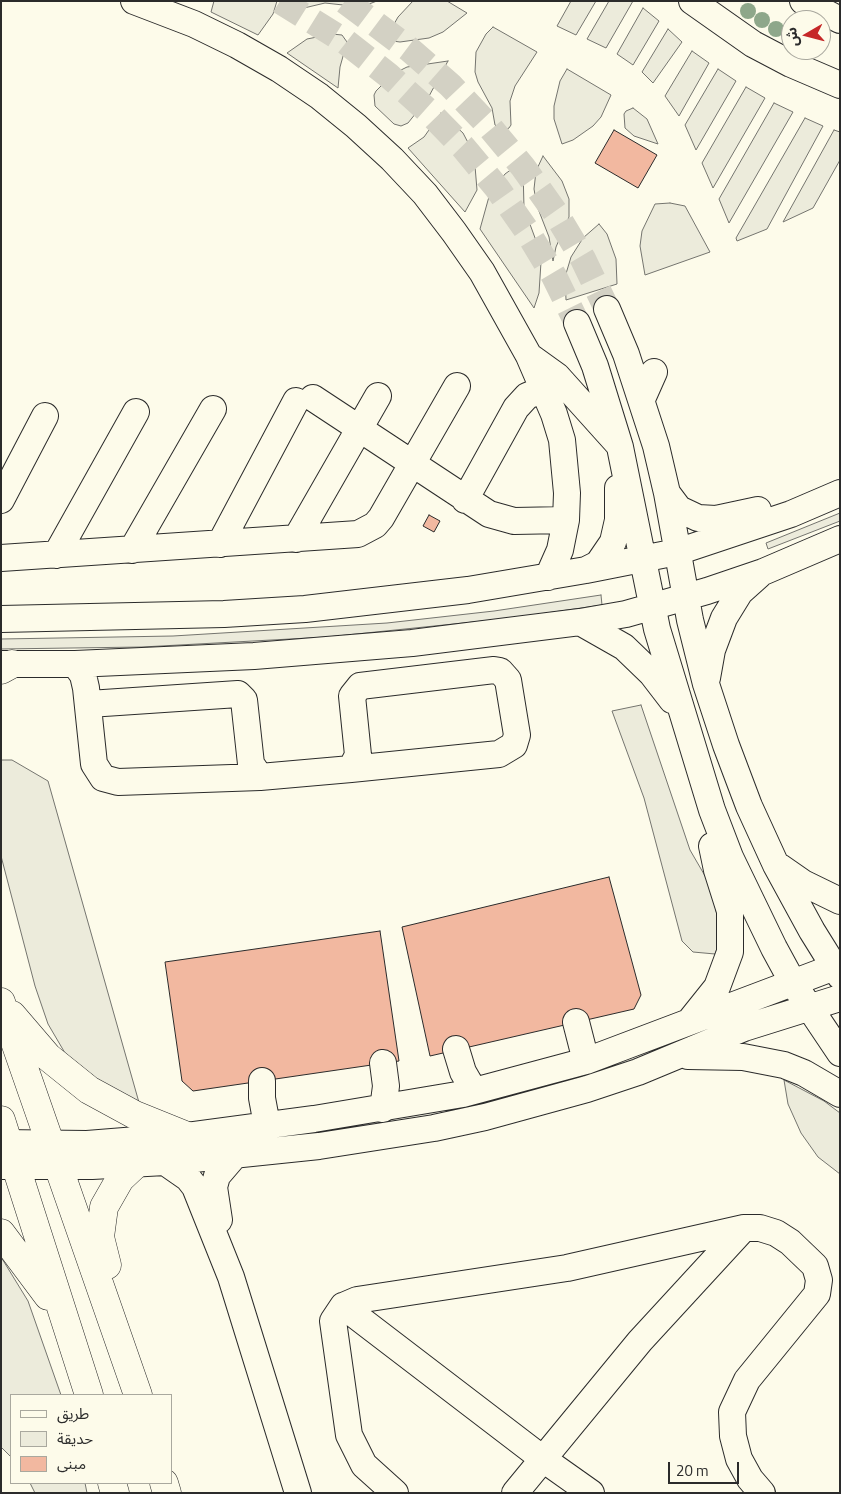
<!DOCTYPE html>
<html>
<head>
<meta charset="utf-8">
<style>
	body { margin:0 }
	#map { position:relative; width:841px; height:1494px; overflow:hidden; background:#fdfbea; font-family:"Titillium Web","Noto Sans Arabic",sans-serif }
	canvas { display:block }
	.frame { position:absolute; inset:0; border:2px solid #2b2b2b; pointer-events:none }
	.legend { position:absolute; left:10px; top:1394px; width:162px; height:90px; box-sizing:border-box; background:#fdfbea; border:1px solid #a9a89e; margin:0; padding:6px 9px; list-style:none; font-size:15px; color:#2b2b2b }
	.legend li { display:flex; align-items:center; gap:10px; height:25px }
	.legend b { width:25px; border:1px solid #a9a89e }
	.north { position:absolute; left:781px; top:10px; width:50px; height:50px; box-sizing:border-box; background:#fdfbea; border:1px solid #a9a89e; border-radius:50%; rotate:262deg; font-size:14px; font-weight:700; line-height:20px; text-align:center; color:#2b2b2b }
	.north::after { content:''; display:block; margin:auto; width:18px; height:22px; background:#c62828; clip-path:polygon(50% 0,100% 100%,50% 72%,0 100%) }
	.scale { position:absolute; left:668px; top:1462px; width:71px; height:22px; box-sizing:border-box; border:2px solid #2b2b2b; border-top:0; padding-left:6px; font-size:15px; line-height:18px; white-space:nowrap; color:#2b2b2b; -webkit-text-stroke:4px #fdfbea; paint-order:stroke }
</style>
</head>
<body>
<div id="map">
<canvas width="841" height="1494"></canvas>
<div class="frame"></div>
<ul class="legend">
<li><b style="height:6px;background:#fdfbea"></b>طريق</li>
<li><b style="height:14px;background:#ecebdb"></b>حديقة</li>
<li><b style="height:14px;background:#f2b8a0"></b>مبنى</li>
</ul>
<div class="north">ش</div>
<div class="scale">20 m</div>
</div>
<script>
const context = document.querySelector('canvas').getContext('2d');
context.lineJoin = 'round';
function paint(path, color) { context.fillStyle = color; context.fill(path, 'evenodd'); }
const toPath = rows => new Path2D(rows.map(r => 'M' + r).join(''));
function trace(path, color, width, dash) { context.strokeStyle = color; context.lineWidth = width; context.lineCap = dash ? 'butt' : 'round'; context.setLineDash(dash || []); context.stroke(path); }
const green = toPath([
	[214,1,277,1,273,14,258,35,211,12,214,1],
	[306,1,377,1,361,7,325,3,304,8,303,5,306,1],
	[413,1,447,1,467,13,443,32,429,38,400,42,385,40,398,17,413,1],
	[571,1,596,1,576,35,557,26,571,1],
	[609,1,633,1,606,48,587,39,609,1],
	[643,8,659,21,633,65,617,54,643,8],
	[493,27,537,52,515,86,510,101,511,125,509,128,503,131,495,125,492,108,478,82,475,72,476,52,486,34,493,27],
	[668,29,682,42,653,83,642,72,668,29],
	[332,34,342,35,347,42,340,67,338,88,287,53,307,39,332,34],
	[692,51,709,63,679,116,665,96,692,51],
	[448,61,428,98,408,123,401,126,394,124,375,106,374,95,376,91,393,74,407,67,448,61],
	[567,69,611,95,601,117,593,126,573,140,562,144,554,119,554,106,560,81,567,69],
	[718,69,736,81,696,150,685,125,718,69],
	[746,87,765,98,713,188,702,163,746,87],
	[774,103,793,112,729,223,719,199,774,103],
	[633,108,647,119,658,144,634,136,625,128,624,114,626,111,633,108],
	[441,113,463,133,474,154,477,190,465,212,408,148,424,137,441,113],
	[805,118,823,126,767,229,737,241,736,238,805,118],
	[834,130,840,132,840,160,813,208,783,222,834,130],
	[543,156,562,181,569,199,569,217,556,247,553,261,549,237,537,206,534,189,536,171,543,156],
	[516,166,521,166,523,168,524,208,538,246,541,262,539,293,534,308,480,229,490,193,505,174,516,166],
	[670,203,685,206,710,252,645,275,640,246,642,231,655,204,670,203],
	[599,224,607,234,616,259,617,284,566,300,565,277,571,257,583,238,599,224],
	[840,513,840,521,768,549,766,543,840,513],
	[601,595,602,605,512,618,327,637,142,647,1,649,1,639,173,636,387,623,494,611,601,595],
	[641,705,690,850,708,881,713,897,717,915,718,946,715,954,693,952,682,941,644,798,612,711,641,705],
	[1,760,12,760,48,781,140,1106,122,1099,65,1053,48,1024,35,986,1,856,1,760],
	[784,1080,824,1101,840,1113,840,1174,818,1157,801,1133,788,1104,784,1080],
	[1,1257,28,1301,61,1395,11,1395,11,1457,1,1447,1,1257],
	[30,1483,85,1483,87,1493,35,1493,30,1483]
]);
paint(green, '#ecebdb');
trace(green, '#74746e', 1);
const building = toPath([
	[614,130,657,155,638,188,595,163,614,130],
	[429,515,440,521,434,532,423,526,429,515],
	[609,877,641,995,634,1009,430,1056,402,927,609,877],
	[380,931,399,1061,193,1091,182,1081,165,962,380,931]
]);
paint(building, '#f2b8a0');
trace(building, '#2b2b2b', 1);
trace(toPath([
	[280,1,346,42,388,75,427,110,463,147,497,188,527,231,554,276,577,323],
	[345,1,409,49,450,85,488,125,523,167,555,212,583,259,607,309]
]), '#d3d1c4', 26, [26, 13]);
const minor = toPath([
	[134,1,194,24,237,45,279,69,319,96,356,126,392,159,425,194,454,232,482,272,529,356,554,414,562,440,567,493,566,520,560,550,548,577],
	[692,1,753,44,791,64,840,85],
	[803,1,840,20],
	[607,309,626,354,656,446,667,493,690,620,706,684,726,745,749,806,776,865,812,931,840,976],
	[577,323,595,366,620,447,657,629,712,810,730,857,774,948,793,983,840,1053],
	[532,358,557,376,619,445],
	[313,398,489,514,514,521,566,520],
	[642,399,654,372],
	[667,493,679,509,698,518,716,519,758,510],
	[1,500,45,416],
	[465,500,516,408,527,396,544,389],
	[296,539,378,396],
	[220,544,296,401],
	[132,550,213,409],
	[56,555,136,412],
	[1,558,358,534,375,525,381,518,457,386],
	[586,570,598,564,613,542,618,520,618,488],
	[1,619,224,614,305,609,468,590,586,570,677,552,791,514,840,493],
	[580,622,624,647,652,674,672,700],
	[1,664,75,664,254,656,412,643,580,622,626,614,707,591,763,572,840,539],
	[75,664,83,675,86,688,94,764,103,778,118,782,260,777,351,769,499,754,514,745,517,735,508,680,500,671,494,670,360,686,352,696,358,755,351,769],
	[707,678,712,650,724,618,740,592,759,575],
	[89,704,238,694,244,700,251,764,260,777],
	[780,867,803,883,840,901],
	[576,1022,586,1061],
	[689,1022,717,987,730,952,730,911,717,870,712,846],
	[456,1049,463,1072,474,1091],
	[688,1056,743,1057,784,1065,804,1073,840,1094],
	[262,1081,262,1098,267,1125],
	[383,1109,386,1086,383,1063],
	[1,1143,87,1144,187,1136,314,1119,463,1094,586,1061,840,965],
	[165,1162,188,1178,195,1187,231,1277,298,1493],
	[1,1166,92,1166,165,1162,319,1146,434,1128,485,1117,587,1089,638,1072,744,1028,840,998],
	[219,1220,214,1187,217,1176,235,1155],
	[343,1306,543,1459,591,1493],
	[395,1493,364,1465,349,1435,333,1321,343,1306,357,1300,567,1268,744,1228,760,1228,776,1233,790,1242,815,1266,819,1280,817,1294,747,1380,732,1412,733,1436,739,1459,750,1479,762,1493],
	[515,1493,640,1341,744,1228]
]);
const major = toPath([
	[1,670,12,664],
	[1,1002,138,1395],
	[12,1015,48,1057,89,1090,135,1115,187,1136],
	[1,1120,89,1395],
	[1,1233,48,1296],
	[107,1265,100,1237,104,1207,120,1179,136,1164],
	[112,1483,115,1493],
	[164,1483,167,1493]
]);
trace(minor, '#2b2b2b', 28);
trace(major, '#2b2b2b', 29);
trace(minor, '#fdfbea', 26);
trace(major, '#fdfbea', 28);
context.fillStyle = '#8ea78a';
for (const [x, y] of [
	[748,11],
	[762,20],
	[776,29]
]) { context.beginPath(); context.arc(x, y, 8, 0, 2 * Math.PI); context.fill(); }
</script>
</body>
</html>
